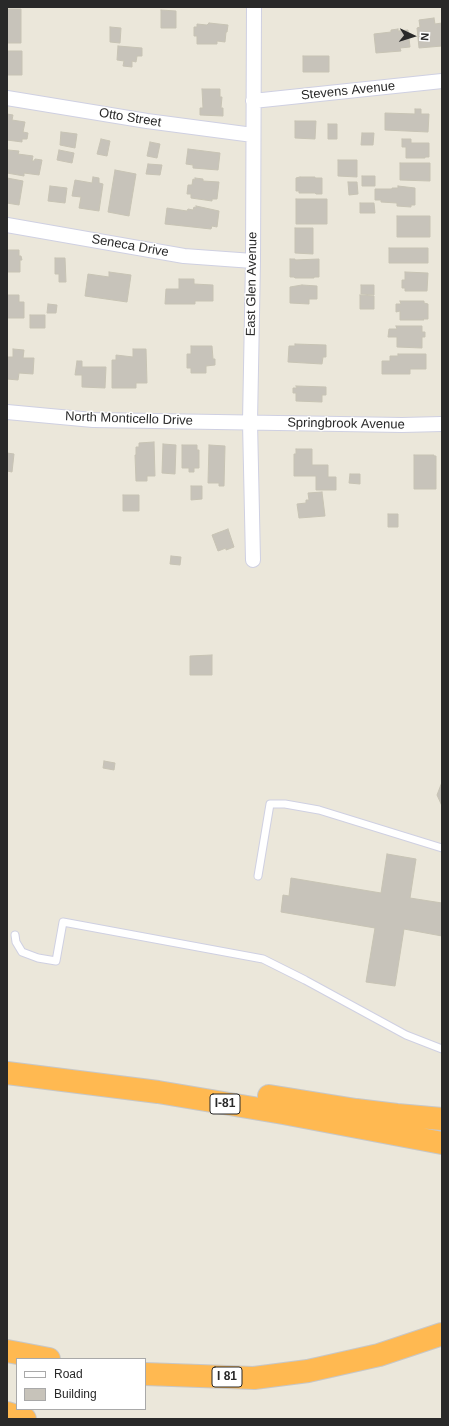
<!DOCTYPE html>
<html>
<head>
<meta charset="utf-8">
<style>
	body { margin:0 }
	#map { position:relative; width:449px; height:1426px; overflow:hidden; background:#ebe7da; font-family:Arial,sans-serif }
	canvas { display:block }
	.frame { position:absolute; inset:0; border:8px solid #292929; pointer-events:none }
	.legend { position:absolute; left:16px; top:1358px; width:130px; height:52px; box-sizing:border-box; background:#fff; border:1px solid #a9a9a9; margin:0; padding:5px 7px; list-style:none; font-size:12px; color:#292929 }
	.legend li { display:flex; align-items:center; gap:8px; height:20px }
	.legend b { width:20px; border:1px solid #a9a9a9 }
	.north { position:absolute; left:393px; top:16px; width:40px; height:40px; -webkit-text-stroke:3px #fff; paint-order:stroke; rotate:94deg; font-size:11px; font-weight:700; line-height:16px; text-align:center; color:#292929 }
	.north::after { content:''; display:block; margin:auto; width:14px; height:18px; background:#292929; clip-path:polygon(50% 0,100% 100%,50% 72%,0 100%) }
</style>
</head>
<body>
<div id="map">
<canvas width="449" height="1426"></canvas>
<div class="frame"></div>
<ul class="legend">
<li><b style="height:5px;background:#fff"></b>Road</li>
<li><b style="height:11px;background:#c7c3ba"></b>Building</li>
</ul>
<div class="north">N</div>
</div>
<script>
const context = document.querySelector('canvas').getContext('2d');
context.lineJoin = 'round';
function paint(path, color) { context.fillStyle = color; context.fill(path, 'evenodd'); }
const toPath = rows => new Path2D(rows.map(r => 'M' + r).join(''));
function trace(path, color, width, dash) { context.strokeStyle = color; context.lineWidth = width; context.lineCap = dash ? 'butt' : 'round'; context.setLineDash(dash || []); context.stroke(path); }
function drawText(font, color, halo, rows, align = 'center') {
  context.font = font + ' Arial,sans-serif'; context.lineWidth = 3; context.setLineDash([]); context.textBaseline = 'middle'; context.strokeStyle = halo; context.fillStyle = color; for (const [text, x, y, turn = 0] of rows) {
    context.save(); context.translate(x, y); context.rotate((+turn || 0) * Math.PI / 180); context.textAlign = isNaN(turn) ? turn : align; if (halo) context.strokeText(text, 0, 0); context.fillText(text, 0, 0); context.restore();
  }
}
const building = toPath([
	[7,9,21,9,21,43,7,43,7,9],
	[161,10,176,11,176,28,161,28,161,10],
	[434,18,435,24,442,23,442,46,419,48,417,28,420,27,419,20,434,18],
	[209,23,228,25,227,32,226,32,225,42,217,41,217,44,197,44,197,36,194,36,194,27,197,27,197,24,207,25,209,23],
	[110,27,121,28,120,43,110,42,110,27],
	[398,29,398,31,408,30,410,47,400,48,401,51,376,53,374,34,391,32,391,30,398,29],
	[118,46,142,48,142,56,137,56,136,62,132,61,132,67,123,66,124,61,117,60,118,46],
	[7,51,22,51,22,75,7,75,7,51],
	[303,56,329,56,329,72,303,72,303,56],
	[202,89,220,89,220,97,222,97,221,108,223,108,223,116,200,115,200,108,203,108,202,89],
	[415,109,421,109,421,114,429,114,428,132,385,130,385,113,415,114,415,109],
	[7,114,13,115,12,120,25,122,23,132,28,133,27,139,22,139,22,142,7,140,7,114],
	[295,121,316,121,315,139,295,138,295,121],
	[328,124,337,124,337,139,328,139,328,124],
	[61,132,77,134,75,148,60,145,61,132],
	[362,133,374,133,373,145,361,145,362,133],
	[101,139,110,141,107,156,97,154,101,139],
	[402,139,411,139,411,143,429,143,429,157,425,157,425,158,406,158,406,147,402,147,402,139],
	[150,142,160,144,157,158,147,156,150,142],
	[188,149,220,153,218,170,193,168,193,165,186,164,188,149],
	[8,150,19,151,18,154,33,156,32,161,34,161,35,159,42,160,39,175,24,173,24,176,7,173,8,150],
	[59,150,74,153,72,163,57,160,59,150],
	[338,160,357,160,357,177,338,176,338,160],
	[400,163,430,163,430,181,400,180,400,163],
	[148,164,162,165,160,175,146,174,148,164],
	[115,170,136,174,129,216,108,212,115,170],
	[362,176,375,176,375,186,362,186,362,176],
	[93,177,99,178,99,183,103,184,99,211,79,208,81,197,72,196,75,180,92,183,93,177],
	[300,177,315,177,315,178,322,178,322,194,316,194,315,193,299,193,299,191,296,191,296,178,300,177],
	[7,178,23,181,19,205,7,203,7,178],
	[195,178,203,179,203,181,219,182,217,199,212,199,212,201,191,198,191,194,187,194,188,185,192,185,193,179,195,180,195,178],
	[348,182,357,182,358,194,349,195,348,182],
	[50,186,67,188,65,203,48,201,50,186],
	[398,186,415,188,415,205,411,205,411,207,397,206,397,203,381,202,381,200,375,200,375,189,392,189,392,188,398,188,398,186],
	[296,199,327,199,327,224,296,224,296,199],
	[360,203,374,203,375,213,360,213,360,203],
	[196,206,219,211,217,227,212,226,211,229,165,224,167,208,187,211,188,209,193,210,194,207,196,208,196,206],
	[397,216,430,216,430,237,397,237,397,216],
	[295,228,313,228,313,254,295,253,295,228],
	[389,248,428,248,428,263,389,263,389,248],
	[7,250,19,250,19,256,21,256,22,260,20,260,20,272,7,272,7,250],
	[55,258,65,258,66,282,59,282,59,274,55,274,55,258],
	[290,259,295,259,295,260,319,259,319,277,314,277,314,278,295,278,294,277,290,277,290,259],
	[109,272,131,275,127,302,85,296,88,274,109,277,109,272],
	[405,272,428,273,427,291,405,291,405,288,402,288,402,280,405,280,405,272],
	[179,279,194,279,194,284,213,285,213,301,195,301,195,304,165,304,166,289,179,289,179,279],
	[302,285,317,286,317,299,309,299,309,304,290,303,290,287,302,285],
	[361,285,374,285,374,295,361,294,361,285],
	[7,295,19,295,19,302,24,302,24,318,7,318,7,295],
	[360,295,374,296,374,309,360,309,360,295],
	[400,301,424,301,424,303,428,304,428,319,423,319,424,320,400,320,400,311,396,312,396,304,401,304,400,301],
	[48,304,57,305,56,313,47,313,48,304],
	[30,315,45,315,45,328,30,328,30,315],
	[396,326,422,326,422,332,425,332,425,337,422,337,422,348,397,347,397,337,388,337,389,329,397,329,396,326],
	[295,344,326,345,326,357,323,357,322,364,288,362,289,346,295,346,295,344],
	[191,346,212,346,213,359,215,359,215,365,206,366,206,373,191,373,191,368,187,368,187,354,191,354,191,346],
	[13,349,24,350,23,358,34,358,33,374,19,373,18,380,7,379,7,357,13,357,13,349],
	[133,349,146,349,147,383,136,383,136,388,112,388,112,360,116,360,116,355,133,357,133,349],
	[398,354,426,354,426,369,410,369,410,374,382,374,382,361,390,361,390,356,398,356,398,354],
	[77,361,82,361,82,367,106,367,105,388,82,387,82,375,75,375,77,361],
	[296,386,326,387,326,395,322,395,322,402,296,401,296,393,293,393,293,388,297,388,296,386],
	[154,442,155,476,147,476,147,481,136,481,135,455,136,455,136,447,139,447,139,443,154,442],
	[163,444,176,445,175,474,162,473,163,444],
	[182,445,197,445,197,450,199,450,199,468,194,468,194,472,189,472,189,468,182,468,182,445],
	[209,445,225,446,224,486,219,486,219,483,208,483,209,445],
	[296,449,312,449,312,465,328,465,328,477,336,477,336,490,316,490,316,476,294,476,294,454,296,454,296,449],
	[7,453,14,454,12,472,7,471,7,453],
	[414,455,434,455,434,456,436,456,436,489,414,489,414,455],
	[350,474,360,474,360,484,349,483,350,474],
	[191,486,202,486,202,499,191,500,191,486],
	[322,492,325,516,299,518,297,504,306,503,306,500,309,500,308,493,322,492],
	[123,495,139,495,139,511,123,511,123,495],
	[388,514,398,514,398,527,388,527,388,514],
	[228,529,234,547,226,550,226,548,218,551,212,535,228,529],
	[171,556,181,557,180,565,170,564,171,556],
	[212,655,212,675,190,675,190,656,212,655],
	[104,761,115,763,114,770,103,768,104,761],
	[442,782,442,806,437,795,442,782],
	[387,854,416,859,410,898,442,903,442,936,404,929,395,986,366,982,375,928,281,912,283,895,289,896,291,878,381,893,387,854]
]);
paint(building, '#c7c3ba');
trace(building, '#c7c3b4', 1);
const lane = toPath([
	[258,876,270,804,285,804,319,810,442,848],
	[15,935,16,942,22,952,38,958,56,961,63,922,263,959,305,980,406,1035,442,1049]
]);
const street = toPath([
	[7,98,147,121,253,135],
	[253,101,442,81],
	[7,225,184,256,253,261],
	[7,412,93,420,402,425,442,424],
	[253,560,250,422,253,261,254,7]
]);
const highway = toPath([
	[7,1073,158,1092,283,1113,442,1143],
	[269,1096,356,1110,397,1115,442,1119],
	[7,1351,49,1359],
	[145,1374,254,1378,308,1371,379,1355,442,1334],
	[7,1413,25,1419]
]);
trace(lane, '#cfd0e2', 9);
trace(street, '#cfd0e2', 16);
trace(highway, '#c7c7c7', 24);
trace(lane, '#fff', 7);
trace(street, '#fff', 14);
trace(highway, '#ffb951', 22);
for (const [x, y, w] of [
	[225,1104,30],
	[227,1377,30]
]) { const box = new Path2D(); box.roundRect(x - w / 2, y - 10, w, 20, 3); context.fillStyle = '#fff'; context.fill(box); trace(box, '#292929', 1); }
drawText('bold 12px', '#292929', null, [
	["I-81",225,1104],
	["I 81",227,1377]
]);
drawText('13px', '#292929', '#fff', [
	["Stevens Avenue",348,91,-6],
	["Otto Street",130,118,9],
	["Seneca Drive",130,246,10],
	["East Glen Avenue",252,284,-89],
	["North Monticello Drive",129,419,2],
	["Springbrook Avenue",346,424,1]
]);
</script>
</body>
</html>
